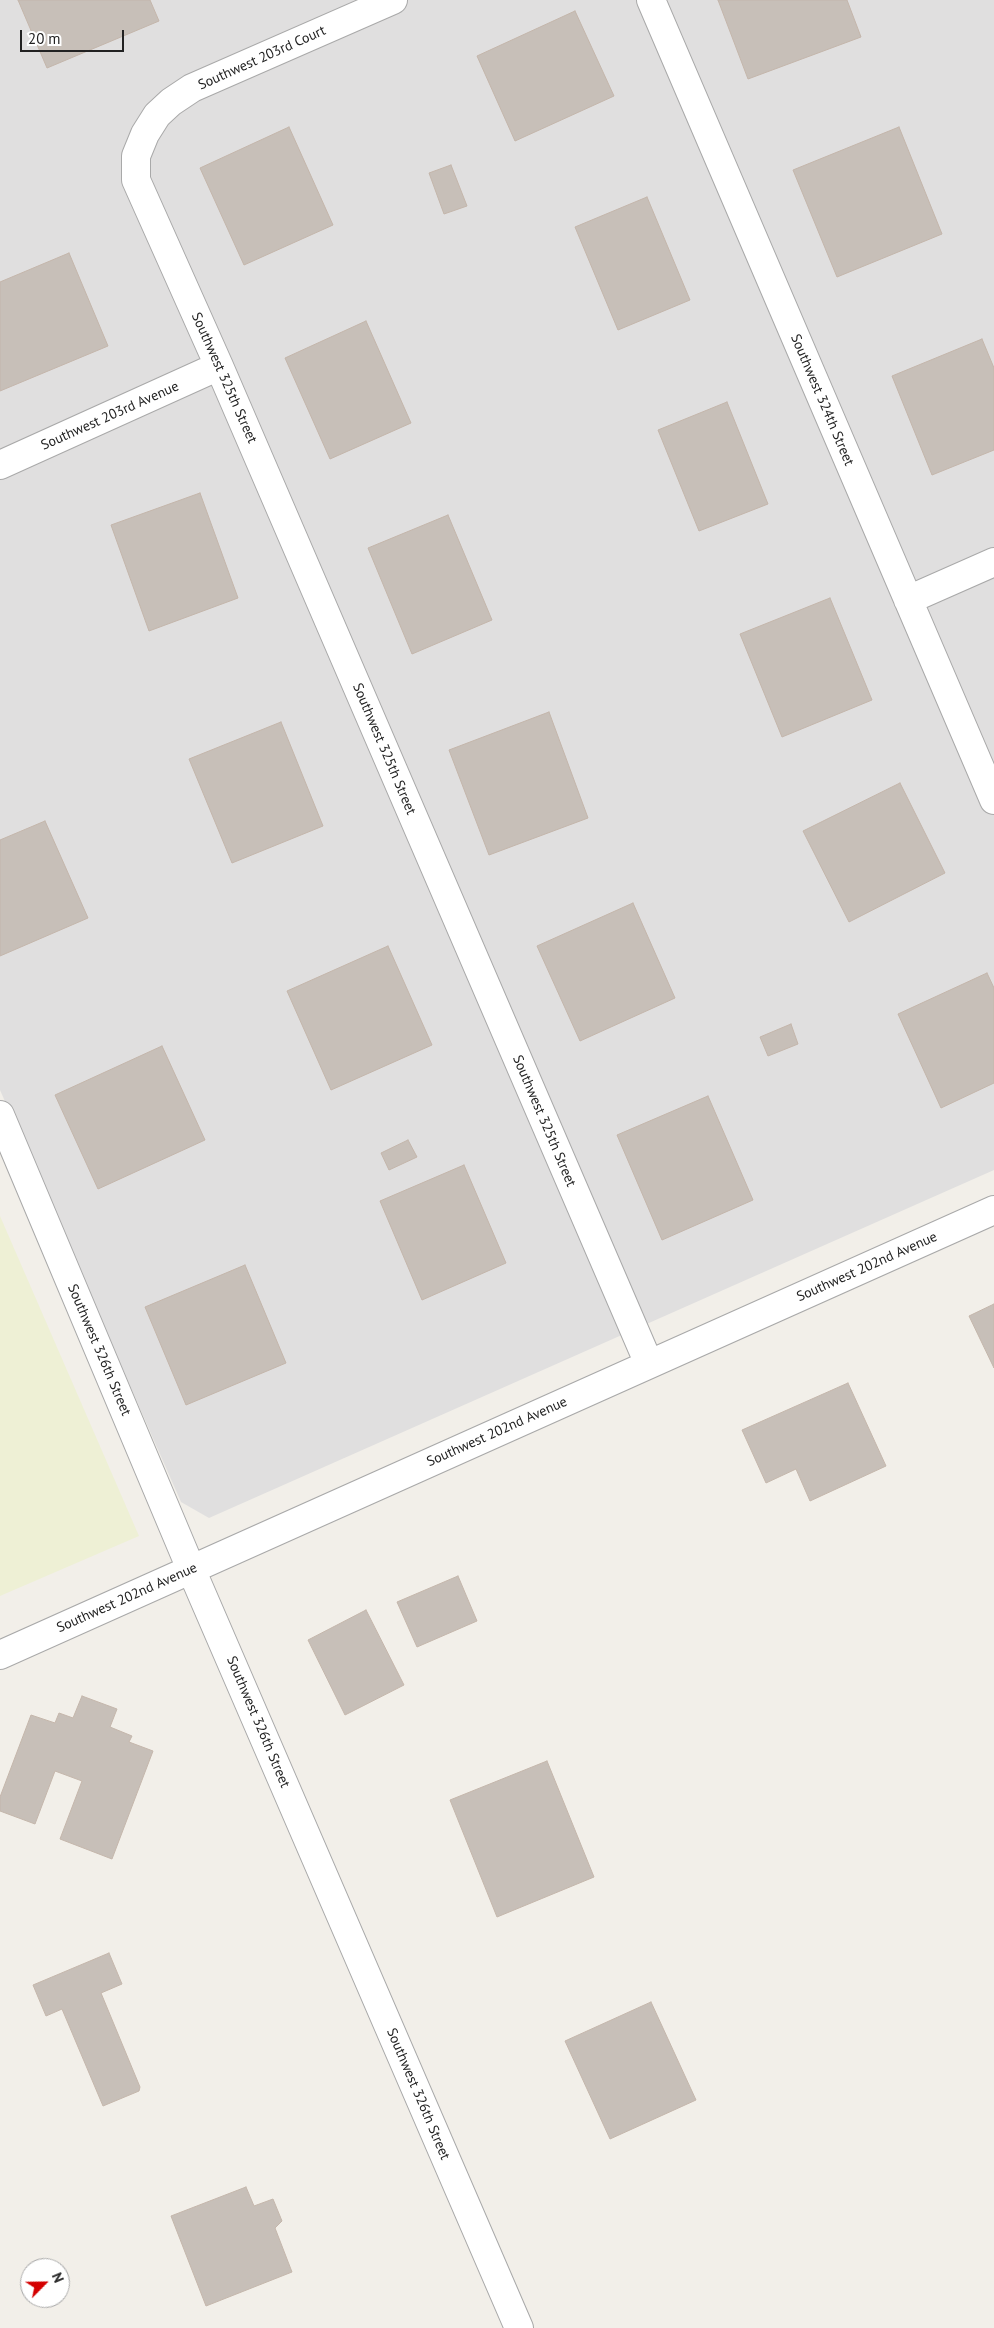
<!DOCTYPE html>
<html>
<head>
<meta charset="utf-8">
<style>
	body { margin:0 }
	#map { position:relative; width:994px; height:2328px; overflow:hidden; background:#f2efe9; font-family:"PT Sans",sans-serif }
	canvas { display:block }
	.north { position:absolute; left:20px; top:2258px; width:50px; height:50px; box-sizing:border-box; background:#fff; border:1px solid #a7a7a7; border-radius:50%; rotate:67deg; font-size:14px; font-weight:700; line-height:20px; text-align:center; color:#222 }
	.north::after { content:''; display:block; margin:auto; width:18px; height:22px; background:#d40000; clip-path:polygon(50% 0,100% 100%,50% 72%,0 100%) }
	.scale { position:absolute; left:20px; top:30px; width:104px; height:22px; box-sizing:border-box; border:2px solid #222; border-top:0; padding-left:6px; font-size:15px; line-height:18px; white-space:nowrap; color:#222; -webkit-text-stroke:4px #fff; paint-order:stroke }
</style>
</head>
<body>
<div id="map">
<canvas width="994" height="2328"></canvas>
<div class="north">N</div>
<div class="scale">20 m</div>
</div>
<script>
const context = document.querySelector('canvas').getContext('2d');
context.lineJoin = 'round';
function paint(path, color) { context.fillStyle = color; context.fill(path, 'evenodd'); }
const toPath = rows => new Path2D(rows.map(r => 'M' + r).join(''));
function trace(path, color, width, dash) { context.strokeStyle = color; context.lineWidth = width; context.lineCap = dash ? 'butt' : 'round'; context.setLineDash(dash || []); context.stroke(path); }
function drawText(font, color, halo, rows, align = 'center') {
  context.font = font + ' "PT Sans",sans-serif'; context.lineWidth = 4; context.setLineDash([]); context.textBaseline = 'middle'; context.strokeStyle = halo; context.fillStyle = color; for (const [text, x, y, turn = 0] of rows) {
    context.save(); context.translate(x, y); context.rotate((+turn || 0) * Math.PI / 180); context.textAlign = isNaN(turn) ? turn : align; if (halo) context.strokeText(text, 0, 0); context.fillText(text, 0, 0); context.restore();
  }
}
paint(toPath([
	[0,0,994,0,994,1170,209,1518,181,1502,0,1090]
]), '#e0dfdf');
paint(toPath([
	[0,1216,139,1536,0,1596]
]), '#eef0d5');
const building = toPath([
	[18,0,150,0,159,21,47,68,18,0],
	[718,0,847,0,861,37,748,79,718,0],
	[575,11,614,96,515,141,477,56,575,11],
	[289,127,333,225,244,265,200,168,289,127],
	[899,127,942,234,837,277,793,170,899,127],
	[451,165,467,206,444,214,429,173,451,165],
	[647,197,690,300,618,330,575,227,647,197],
	[69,253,108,346,0,391,0,282,69,253],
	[366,321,411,423,330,459,285,358,366,321],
	[982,339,994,368,994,450,932,475,892,376,982,339],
	[727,402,768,504,699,531,658,430,727,402],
	[200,493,238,598,149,631,111,525,200,493],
	[448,515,492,620,412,654,368,548,448,515],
	[830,598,872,700,782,737,740,634,830,598],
	[549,712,588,818,489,855,449,750,549,712],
	[281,722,323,826,232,863,189,759,281,722],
	[900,783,945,873,849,922,803,831,900,783],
	[45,821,88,918,0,956,0,840,45,821],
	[633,903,675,998,580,1041,537,946,633,903],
	[388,946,432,1045,331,1090,287,991,388,946],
	[987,973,994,988,994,1083,941,1108,898,1014,987,973],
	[791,1024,798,1044,768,1056,760,1037,791,1024],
	[162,1046,205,1140,98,1189,55,1095,162,1046],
	[708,1096,753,1200,662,1240,617,1135,708,1096],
	[408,1140,417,1157,389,1170,381,1153,408,1140],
	[464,1165,506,1263,422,1300,380,1201,464,1165],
	[245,1265,286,1363,186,1405,145,1307,245,1265],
	[994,1304,994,1368,969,1316,994,1304],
	[848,1383,886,1466,810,1501,796,1469,766,1483,742,1430,848,1383],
	[458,1576,477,1621,417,1647,397,1602,458,1576],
	[366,1610,404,1685,345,1715,308,1640,366,1610],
	[82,1696,117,1709,110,1727,132,1736,129,1742,153,1751,112,1859,60,1839,82,1781,55,1771,35,1824,0,1811,0,1797,31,1715,55,1723,59,1713,73,1718,82,1696],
	[547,1761,594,1877,497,1917,450,1800,547,1761],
	[109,1953,122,1984,101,1993,140,2087,139,2091,103,2106,62,2009,46,2016,33,1985,109,1953],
	[651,2002,696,2100,610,2139,565,2041,651,2002],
	[246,2187,254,2206,273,2199,282,2221,275,2228,292,2272,206,2306,171,2216,246,2187]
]);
paint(building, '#c7bfb8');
trace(building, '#c4b6ab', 1);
const minor = toPath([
	[393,0,192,88,171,102,157,115,145,134,136,156,136,180,219,366,649,1364],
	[651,0,994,800],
	[0,465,219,366],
	[908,600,994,562],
	[0,1115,191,1569,519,2328],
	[0,1655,994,1210]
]);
trace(minor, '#a9a9a9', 30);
trace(minor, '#fff', 28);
drawText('14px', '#222', '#fff', [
	["Southwest 203rd Court",262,58,-24],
	["Southwest 325th Street",224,378,66],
	["Southwest 324th Street",822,400,67],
	["Southwest 203rd Avenue",110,416,-24],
	["Southwest 325th Street",384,749,67],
	["Southwest 325th Street",544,1121,67],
	["Southwest 202nd Avenue",867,1267,-24],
	["Southwest 326th Street",99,1350,67],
	["Southwest 202nd Avenue",497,1432,-24],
	["Southwest 202nd Avenue",127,1598,-24],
	["Southwest 326th Street",258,1722,67],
	["Southwest 326th Street",418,2094,67]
]);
</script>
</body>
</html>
